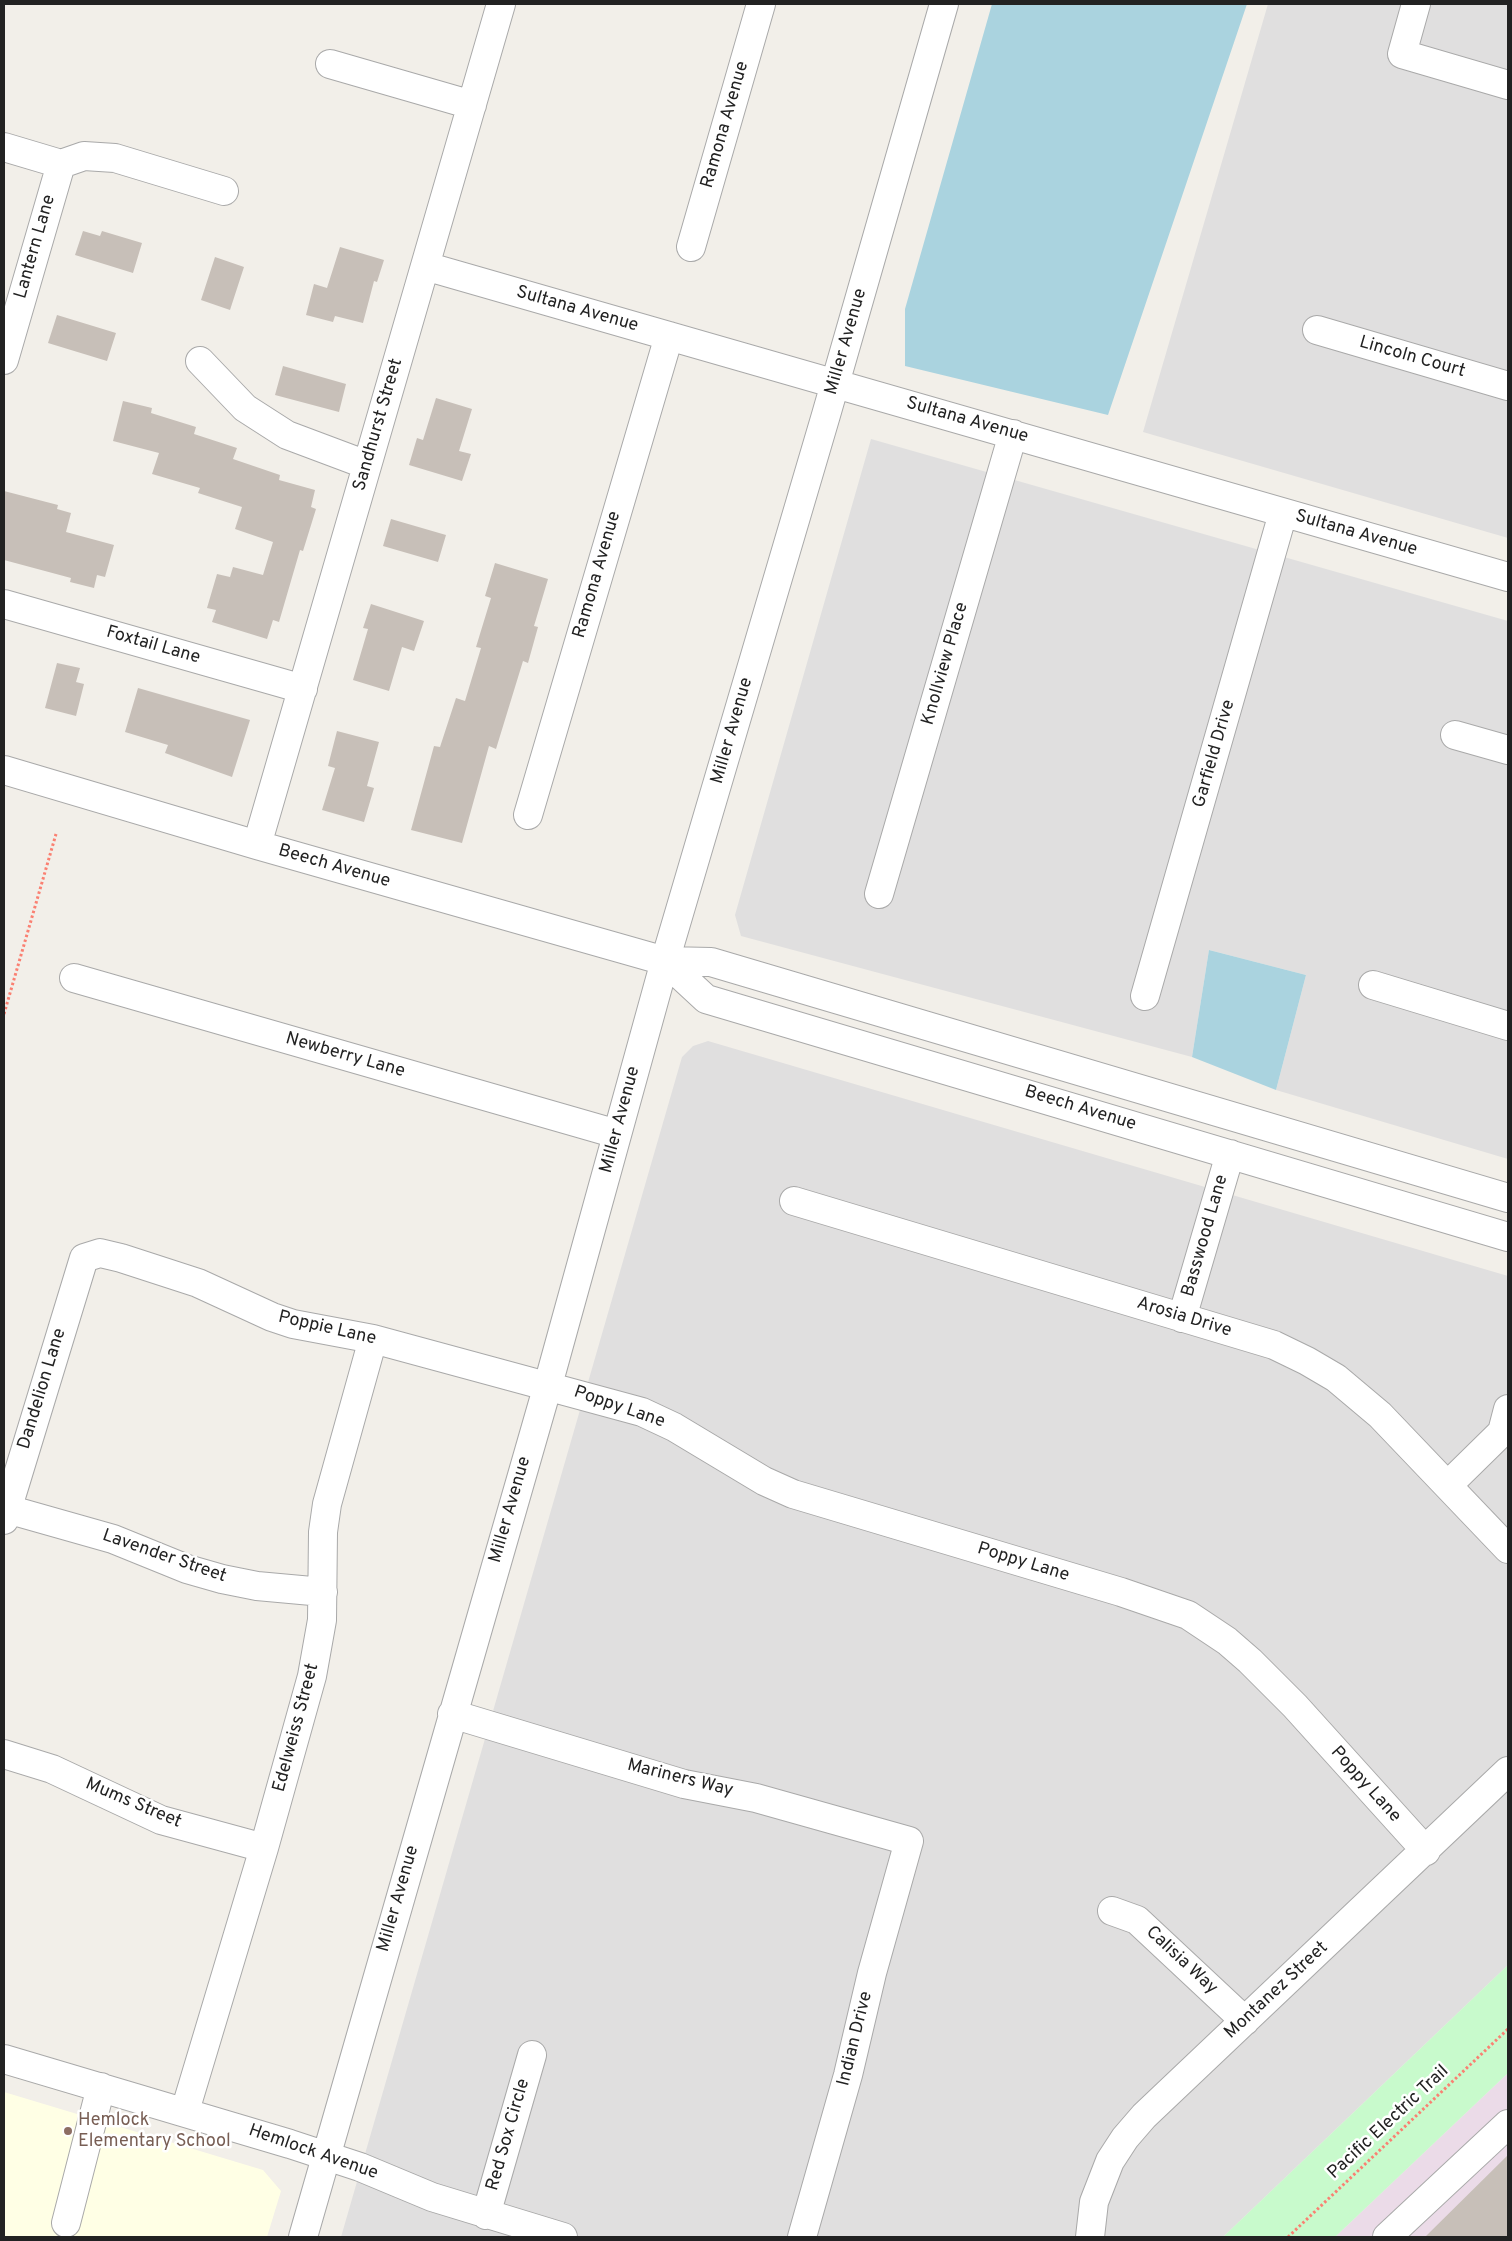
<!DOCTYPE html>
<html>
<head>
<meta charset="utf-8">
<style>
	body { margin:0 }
	#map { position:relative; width:1512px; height:2241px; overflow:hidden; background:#f2efe9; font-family:Overpass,sans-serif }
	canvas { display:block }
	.frame { position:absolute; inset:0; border:5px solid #222; pointer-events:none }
</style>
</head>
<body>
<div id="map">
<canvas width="1512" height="2241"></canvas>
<div class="frame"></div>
</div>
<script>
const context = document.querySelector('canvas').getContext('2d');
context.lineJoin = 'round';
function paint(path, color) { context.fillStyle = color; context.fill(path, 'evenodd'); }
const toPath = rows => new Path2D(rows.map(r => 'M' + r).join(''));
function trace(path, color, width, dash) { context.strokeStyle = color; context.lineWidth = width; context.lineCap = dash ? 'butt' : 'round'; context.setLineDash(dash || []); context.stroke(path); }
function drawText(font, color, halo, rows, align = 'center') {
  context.font = font + ' Overpass,sans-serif'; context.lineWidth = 5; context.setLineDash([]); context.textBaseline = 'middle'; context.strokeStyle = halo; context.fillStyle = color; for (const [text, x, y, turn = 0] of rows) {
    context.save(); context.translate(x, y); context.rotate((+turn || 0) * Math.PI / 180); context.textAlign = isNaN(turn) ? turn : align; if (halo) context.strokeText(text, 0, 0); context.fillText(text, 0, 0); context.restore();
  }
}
paint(toPath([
	[1268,4,1508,4,1508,538,1143,432],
	[871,439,1508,621,1508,1159,1276,1090,1306,975,1209,950,1192,1057,741,936,735,915],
	[708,1041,1508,1276,1508,1965,1223,2237,341,2237,682,1057,693,1046]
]), '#e0dfdf');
paint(toPath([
	[1508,2073,1508,2237,1335,2237]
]), '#ebdbe8');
paint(toPath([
	[4,2092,263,2170,281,2191,267,2237,4,2237]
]), '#ffffe5');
paint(toPath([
	[1508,1965,1508,2073,1335,2237,1223,2237]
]), '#c8facc');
paint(toPath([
	[992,4,1247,4,1108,415,905,366,905,309],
	[1209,950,1306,975,1276,1090,1192,1057]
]), '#aad3df');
paint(toPath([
	[83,231,100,236,102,231,142,243,133,273,75,255],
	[340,247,384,260,377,282,374,281,363,323,335,316,333,322,306,315,314,284,327,288],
	[215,257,244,267,230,310,201,300],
	[57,315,116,333,107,361,48,343],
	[283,366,346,384,339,412,275,395],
	[436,398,472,409,459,451,471,454,462,481,409,465,417,438,423,440],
	[123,401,152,408,151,413,196,427,194,434,237,448,233,459,280,475,279,480,315,490,311,507,316,509,303,551,300,550,279,622,273,620,267,639,212,622,216,610,207,608,217,574,230,577,233,567,263,575,273,542,235,529,242,507,198,493,200,488,152,474,159,453,113,441],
	[4,491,58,505,57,509,71,513,66,532,114,545,105,577,97,575,94,588,70,582,71,578,4,560],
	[391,519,446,535,438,562,383,546],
	[495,563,548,579,534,626,538,627,528,663,523,661,496,749,489,746,462,843,411,830,434,746,440,747,456,698,465,701,481,648,476,647,491,598,485,596],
	[371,604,424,621,414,651,402,647,389,691,353,680,368,629,363,628],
	[57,663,80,668,76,682,84,684,76,716,45,708],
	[138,688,250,720,232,777,165,753,168,745,125,732],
	[337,731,379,742,367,786,374,788,364,822,322,810,335,768,328,766],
	[1508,2155,1508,2237,1425,2237]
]), '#c7bfb8');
const minor = toPath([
	[1416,4,1402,54,1508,85],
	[330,64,472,105],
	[4,147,61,164,84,156,115,158,224,191],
	[691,247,761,4],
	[425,266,1508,577],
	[1317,330,1508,386],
	[4,360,61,164],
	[200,361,245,408,287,435,367,465],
	[4,604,303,689],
	[1455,735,1508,750],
	[4,770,257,845,665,961,711,962,1508,1198],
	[528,815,669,336],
	[257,845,501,4],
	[879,894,1013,434],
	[665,961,706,999,1508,1237],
	[74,978,617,1134],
	[1373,985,1508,1026],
	[1145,996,1283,513],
	[794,1201,1274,1345,1307,1361,1336,1378,1380,1415,1508,1549],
	[1182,1318,1230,1154],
	[1448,1485,1502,1432,1508,1409],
	[7,1509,113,1539,187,1569,222,1579,257,1586,323,1592],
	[4,1520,84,1258,100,1253,121,1258,198,1283,272,1317,293,1324,373,1339,642,1412,674,1427,764,1481,793,1494,1121,1592,1188,1615,1227,1641,1250,1661,1295,1706,1426,1851],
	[452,1714,684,1784,756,1798,909,1841,872,1973,848,2075,802,2237],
	[4,1754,52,1769,161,1820,264,1848],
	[1112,1911,1137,1920,1245,2021],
	[4,2059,290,2144,360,2167,432,2197,563,2237],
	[185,2111,264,1848,312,1676,322,1620,323,1532,327,1504,373,1339],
	[486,2215,532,2055],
	[66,2223,101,2087],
	[303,2237,548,1385,665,961,826,415,944,4],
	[1090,2237,1094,2202,1110,2161,1125,2138,1144,2116,1508,1771],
	[1387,2237,1508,2124]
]);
trace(minor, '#a9a9a9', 30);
trace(toPath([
	[4,1014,56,834],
	[1288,2237,1508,2029]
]), '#fa8072', 3, [2.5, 2.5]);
trace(minor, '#fff', 28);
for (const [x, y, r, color] of [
	[68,2131,5,"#8d6e63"]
]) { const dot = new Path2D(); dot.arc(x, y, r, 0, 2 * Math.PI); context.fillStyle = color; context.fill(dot); trace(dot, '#fff', 2); }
drawText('18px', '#222', '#fff', [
	["Ramona Avenue",726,125,-74],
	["Lantern Lane",36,247,-74],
	["Sultana Avenue",577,310,16],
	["Miller Avenue",847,342,-74],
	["Lincoln Court",1412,358,16],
	["Sultana Avenue",967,421,16],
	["Sandhurst Street",379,425,-74],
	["Sultana Avenue",1356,534,16],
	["Ramona Avenue",598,575,-74],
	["Foxtail Lane",153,646,16],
	["Knollview Place",946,664,-74],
	["Miller Avenue",733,731,-74],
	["Garfield Drive",1215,754,-74],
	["Beech Avenue",334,867,16],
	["Newberry Lane",345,1056,16],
	["Beech Avenue",1080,1109,17],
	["Miller Avenue",621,1120,-75],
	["Basswood Lane",1206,1236,-74],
	["Arosia Drive",1184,1318,17],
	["Poppie Lane",327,1329,13],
	["Dandelion Lane",43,1389,-73],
	["Poppy Lane",619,1408,19],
	["Miller Avenue",511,1510,-74],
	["Lavender Street",164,1557,19],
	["Poppy Lane",1023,1563,17],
	["Edelweiss Street",297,1728,-75],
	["Mariners Way",680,1779,14],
	["Poppy Lane",1365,1785,48],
	["Mums Street",133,1804,23],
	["Miller Avenue",399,1899,-74],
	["Calisia Way",1181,1961,43],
	["Montanez Street",1277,1991,-43],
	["Indian Drive",856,2039,-76],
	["Pacific Electric Trail",1389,2123,-43],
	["Red Sox Circle",509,2135,-74],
	["Hemlock Avenue",313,2153,19]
]);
drawText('18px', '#785e54', '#fff', [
	["Hemlock",78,2121],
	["Elementary School",78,2142]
], 'left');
</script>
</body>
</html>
